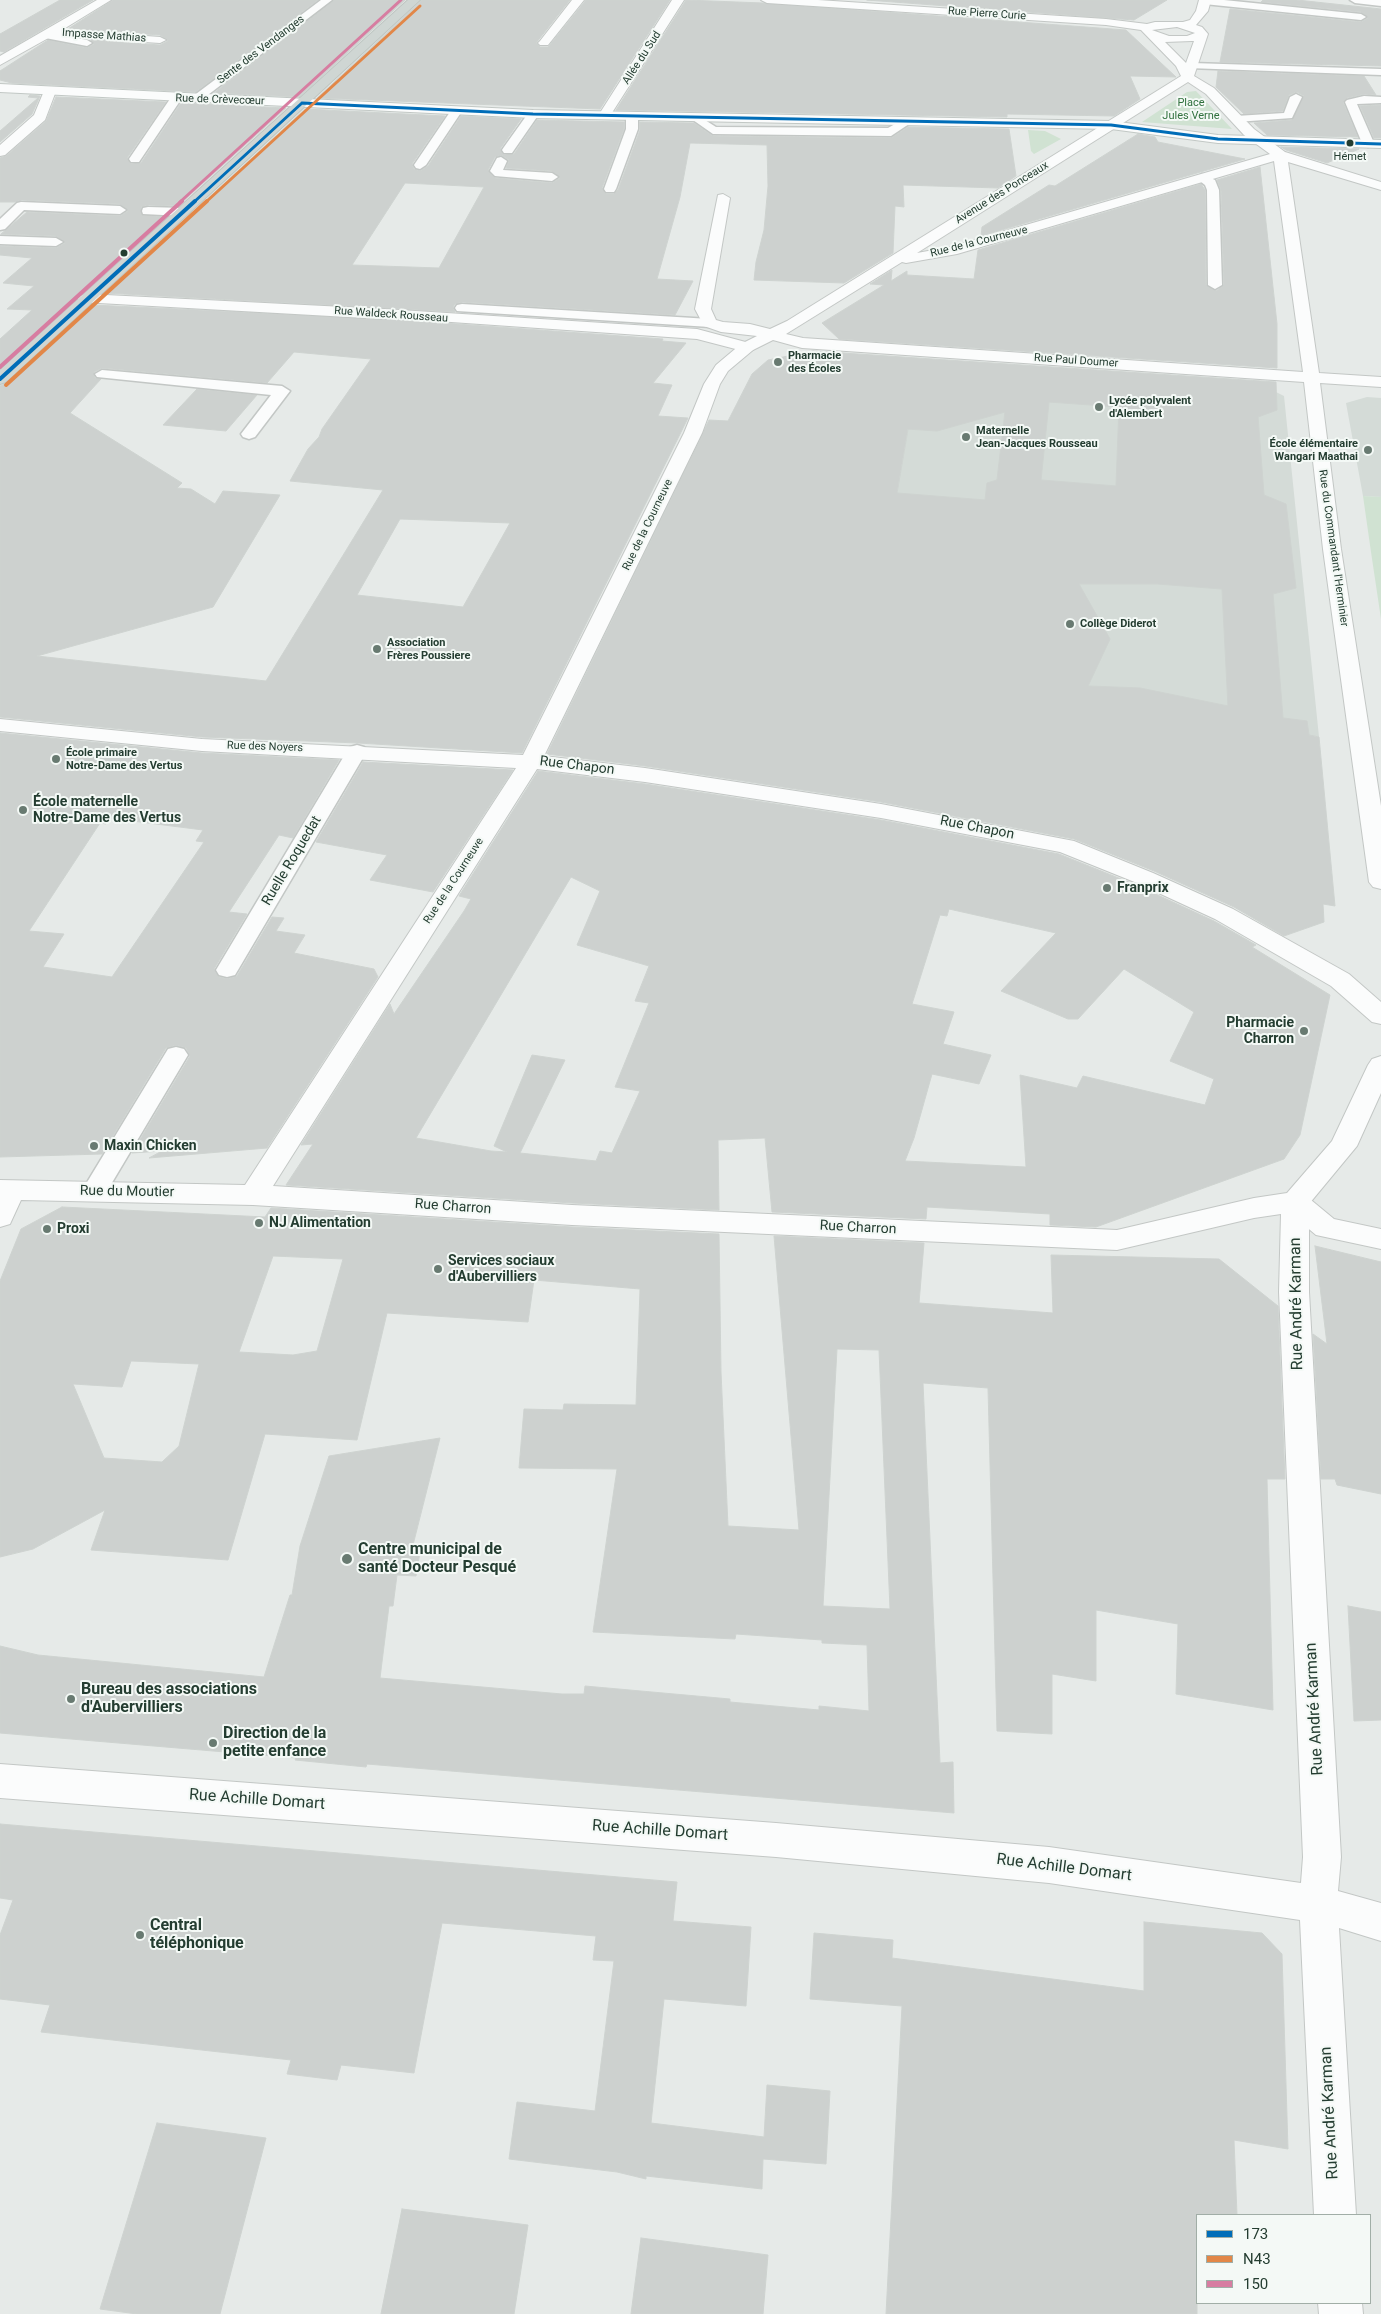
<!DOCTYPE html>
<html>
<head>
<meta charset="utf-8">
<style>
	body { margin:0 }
	#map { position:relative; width:1381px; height:2314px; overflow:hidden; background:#e6eae8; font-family:Roboto,sans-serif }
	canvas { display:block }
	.legend { position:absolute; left:1196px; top:2214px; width:175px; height:90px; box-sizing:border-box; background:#f4f9f6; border:1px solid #a1aea7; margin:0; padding:6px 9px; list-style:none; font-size:15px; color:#243d31 }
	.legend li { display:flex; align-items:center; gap:10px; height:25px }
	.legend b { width:25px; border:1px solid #a1aea7 }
</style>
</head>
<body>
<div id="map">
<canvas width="1381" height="2314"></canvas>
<ul class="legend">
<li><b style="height:6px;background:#006db8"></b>173</li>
<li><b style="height:6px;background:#e28748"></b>N43</li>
<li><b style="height:6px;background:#d77da1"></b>150</li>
</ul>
</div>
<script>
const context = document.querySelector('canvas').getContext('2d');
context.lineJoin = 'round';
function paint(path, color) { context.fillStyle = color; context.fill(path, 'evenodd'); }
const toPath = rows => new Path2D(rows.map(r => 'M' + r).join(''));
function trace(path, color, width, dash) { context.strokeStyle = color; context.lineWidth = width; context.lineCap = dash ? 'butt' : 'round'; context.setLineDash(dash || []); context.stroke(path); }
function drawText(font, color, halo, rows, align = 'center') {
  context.font = font + ' Roboto,sans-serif'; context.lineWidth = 4; context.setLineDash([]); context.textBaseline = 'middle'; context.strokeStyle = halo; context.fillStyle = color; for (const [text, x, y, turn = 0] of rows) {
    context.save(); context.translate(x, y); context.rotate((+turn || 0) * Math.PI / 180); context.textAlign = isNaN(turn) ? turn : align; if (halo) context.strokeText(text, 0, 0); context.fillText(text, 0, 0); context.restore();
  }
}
paint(toPath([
	[919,366,1270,389,1284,396,1319,737,753,657,895,503],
	[1367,397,1381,398,1381,497,1363,496,1346,403]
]), '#d4dbd7');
paint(toPath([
	[1196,91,1232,129,1142,122,1187,92],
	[1028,130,1045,131,1061,139,1034,154,1031,151],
	[1363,496,1381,497,1381,619,1371,552]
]), '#d0e2d2');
const building = toPath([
	[60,0,93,0,4,52,0,51,0,34,60,0],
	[113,0,318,0,196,92,12,83,0,80,0,71,48,40,87,48,94,44,91,40,160,45,168,41,160,35,68,29,113,0],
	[334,0,405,0,299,97,214,93,334,0],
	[422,0,570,0,536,43,540,47,548,47,586,0,670,0,600,109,317,98,422,0],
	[686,0,763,3,1126,30,1176,77,1130,76,1140,99,1114,116,1007,114,1007,117,616,110,686,0],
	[867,0,1167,0,1134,20,867,0],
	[1263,0,1297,0,1381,9,1381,66,1220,62,1230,9,1361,22,1368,18,1361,12,1261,2,1263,0],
	[1218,71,1364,76,1376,95,1364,94,1347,98,1343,102,1358,137,1267,135,1254,123,1292,120,1304,96,1297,92,1289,95,1283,111,1244,114,1216,87,1218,71],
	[30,95,40,96,32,114,0,142,0,131,38,98,28,97,30,95],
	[56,97,166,102,127,158,131,164,141,163,181,103,286,108,178,206,148,205,141,207,142,215,166,217,0,367,0,339,32,310,7,309,34,286,3,283,32,258,0,255,0,246,56,248,65,243,56,236,1,234,27,212,120,216,128,211,120,204,21,200,15,202,0,202,0,158,6,156,46,121,56,97],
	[1381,105,1381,138,1374,138,1360,106,1381,105],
	[305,109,445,116,412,164,414,169,420,171,428,166,461,116,521,119,500,149,504,155,514,154,537,120,624,122,624,129,602,188,606,194,614,194,618,190,640,130,640,122,694,123,713,136,891,138,908,127,1009,129,1016,176,998,188,903,185,904,207,895,206,893,253,844,283,754,280,756,262,764,230,768,186,767,145,690,143,680,197,657,279,693,281,675,315,462,302,455,304,453,307,455,312,105,293,305,109],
	[501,155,509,160,506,168,552,171,560,178,552,183,495,178,488,170,495,157,501,155],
	[405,183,484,187,439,268,352,265,405,183],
	[1138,134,1155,137,1158,142,1245,159,981,236,982,227,1049,185,1055,186,1138,134],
	[1281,147,1359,149,1327,163,1286,150,1281,147],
	[1260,167,1277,324,1277,368,839,339,822,323,884,285,870,284,892,270,891,281,907,271,907,275,974,279,978,250,1201,184,1205,190,1206,285,1216,291,1224,285,1221,190,1217,180,1260,167],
	[93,305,388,319,663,339,662,341,686,343,653,383,672,385,658,416,688,418,522,753,358,743,202,737,0,717,0,386,7,383,93,305],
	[294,352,371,359,322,429,319,437,308,449,290,481,383,490,266,681,37,656,213,607,280,495,223,491,215,504,191,489,177,488,182,483,70,413,101,379,95,378,94,372,102,368,267,383,294,352],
	[400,519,510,523,463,607,357,595,400,519],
	[813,351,1276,382,1277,410,1258,417,1264,495,1286,504,1296,588,1273,594,1283,718,1307,721,1309,735,1319,737,1335,906,1323,904,1324,922,1284,936,1234,907,1154,871,1074,839,881,802,645,766,547,754,709,420,728,421,752,374,768,360,813,351],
	[1049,402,1119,407,1116,486,1041,480,1049,402],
	[1005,412,997,480,987,483,985,500,897,493,908,429,937,431,1005,412],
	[1079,584,1158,584,1222,589,1228,706,1140,688,1088,686,1110,639,1079,584],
	[197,389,257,395,226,431,163,425,197,389],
	[0,733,202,753,339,760,293,838,279,835,229,912,247,914,214,969,219,977,227,979,237,976,272,917,284,918,276,931,305,935,294,953,374,969,378,977,267,1148,149,1158,162,1151,132,1153,190,1056,186,1048,176,1045,166,1048,102,1154,0,1157,0,733],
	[109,818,203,830,196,841,204,842,112,977,43,967,64,934,29,931,100,823,106,824,109,818],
	[363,762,513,770,433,892,370,880,387,855,316,842,363,762],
	[538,771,645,784,881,820,1059,854,1136,885,1214,921,1256,945,1252,947,1330,995,1300,1135,1284,1159,1096,1227,1050,1225,1050,1214,927,1207,926,1219,772,1212,765,1138,718,1140,719,1210,572,1203,286,1185,313,1144,301,1145,390,1004,394,1014,464,911,471,899,459,896,538,771],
	[571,877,600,891,577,945,649,966,635,1001,649,1003,615,1087,640,1091,612,1153,600,1151,596,1161,520,1153,565,1060,532,1055,494,1146,507,1152,491,1151,416,1138,571,877],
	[949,909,1056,933,1001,991,1068,1019,1078,1019,1124,969,1194,1012,1170,1061,1214,1079,1205,1105,1083,1076,1077,1088,1020,1075,1026,1167,905,1161,914,1138,932,1074,979,1084,991,1055,943,1044,954,1012,912,1004,940,915,947,916,949,909],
	[62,1207,265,1217,271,1208,572,1227,719,1234,721,1372,728,1526,799,1530,774,1236,924,1243,919,1303,1053,1313,1051,1255,1219,1259,1278,1306,1285,1479,1267,1479,1273,1710,1176,1694,1178,1624,1096,1610,1096,1681,1052,1674,1052,1734,997,1731,988,1388,923,1383,940,1763,953,1762,954,1813,367,1764,366,1767,295,1760,296,1758,0,1733,0,1646,38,1655,264,1677,290,1595,292,1595,300,1546,329,1456,440,1438,413,1545,421,1546,416,1576,397,1575,393,1606,389,1606,380,1678,562,1694,584,1694,585,1686,730,1699,730,1702,819,1710,819,1706,869,1711,867,1645,822,1643,822,1640,736,1634,735,1639,593,1632,617,1469,519,1468,524,1409,563,1410,564,1404,636,1405,640,1289,534,1280,528,1322,387,1313,357,1440,265,1434,228,1560,91,1550,105,1510,33,1549,0,1557,0,1281,21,1229,62,1207],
	[273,1256,343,1259,317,1351,293,1355,239,1352,273,1256],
	[837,1349,879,1350,890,1609,823,1606,837,1349],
	[131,1361,199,1364,179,1446,162,1462,104,1458,73,1384,122,1387,131,1361],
	[1315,1246,1381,1262,1381,1494,1337,1485,1335,1479,1321,1479,1313,1334,1327,1344,1315,1246],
	[1348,1606,1381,1612,1381,1720,1354,1721,1348,1606],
	[0,1824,677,1882,673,1921,751,1927,746,2006,664,1999,651,2123,764,2137,767,2085,830,2091,826,2164,763,2159,762,2189,646,2176,646,2179,617,2172,509,2159,517,2102,595,2111,614,1961,593,1960,596,1936,442,1923,414,2073,341,2065,337,2080,287,2074,291,2060,41,2032,50,2005,0,1999,0,1935,13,1900,0,1898,0,1824],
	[1144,1922,1262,1933,1282,1954,1288,2149,1234,2140,1237,2215,1197,2215,1197,2314,886,2314,902,2006,810,1999,814,1933,893,1940,892,1958,1144,1991,1144,1922],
	[157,2123,266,2138,220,2314,137,2314,100,2309,157,2123],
	[402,2209,528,2225,514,2314,381,2314,402,2209],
	[641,2238,768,2255,763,2314,631,2314,641,2238]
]);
paint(building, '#cdd1cf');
trace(building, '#ced3d0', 1);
const service = toPath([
	[321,0,332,0,200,101,192,101,190,99,192,97,321,0],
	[1200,0,1224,0,1361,14,1366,17,1361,20,1204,4,1200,3,1200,0],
	[1350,0,1381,0,1381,6,1355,3,1350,0],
	[44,32,87,40,92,43,87,46,40,37,39,35,44,32],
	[1192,63,1381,69,1381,75,1188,68,1187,66,1192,63],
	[1296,94,1302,97,1292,118,1236,122,1230,119,1236,116,1284,113,1290,97,1296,94],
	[176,95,182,98,141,159,139,162,131,162,129,159,172,96,176,95],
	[1364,96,1381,97,1381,103,1357,104,1374,143,1368,147,1362,143,1345,102,1347,100,1364,96],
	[456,108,462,111,426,165,420,169,416,168,414,165,452,109,456,108],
	[533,111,539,114,512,153,504,153,502,150,504,147,529,112,533,111],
	[632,113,638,116,638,129,616,189,614,192,606,192,604,189,626,129,626,116,632,113],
	[697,115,716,127,888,128,902,120,906,119,912,122,891,136,713,134,693,120,691,118,697,115],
	[501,157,507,161,503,170,552,173,558,177,552,181,495,176,490,171,497,158,501,157],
	[1202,174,1215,180,1219,190,1222,285,1215,289,1208,285,1207,190,1205,185,1196,178,1202,174],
	[21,202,120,206,126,210,120,214,24,210,5,229,0,230,0,219,17,203,21,202],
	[148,207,183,208,189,212,183,216,143,214,142,211,143,208,148,207],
	[0,236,56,238,63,242,56,246,0,244,0,236],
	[462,304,710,319,717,323,710,327,457,311,455,308,457,305,462,304],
	[102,370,282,386,290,391,255,437,249,439,243,437,241,434,271,395,97,377,95,374,102,370],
	[357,745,364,747,367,751,238,970,235,975,227,977,219,975,216,970,347,751,350,747,357,745],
	[176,1047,184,1049,188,1055,104,1196,95,1199,86,1196,82,1190,86,1184,168,1049,176,1047]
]);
const pedestrian = toPath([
	[384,309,697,329,753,344,755,347,753,350,747,352,697,339,379,317,376,314,379,311,384,309],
	[1295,1192,1305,1195,1334,1219,1381,1229,1381,1249,1316,1235,1285,1209,1281,1202,1285,1195,1295,1192]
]);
const minor = toPath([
	[97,0,111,0,62,30,160,37,166,40,160,43,52,36,0,65,0,56,97,0],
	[572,0,584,0,548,45,540,45,538,43,540,41,572,0],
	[672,0,684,0,608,119,600,119,598,116,672,0],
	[761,0,818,0,1106,19,1147,24,1155,22,1183,22,1190,20,1196,11,1199,0,1211,0,1208,11,1196,25,1202,27,1208,34,1194,76,1214,88,1254,129,1285,152,1381,182,1381,190,1288,162,1319,373,1381,377,1381,387,1320,383,1341,549,1381,806,1381,889,1373,887,1369,882,1323,549,1304,382,802,348,773,340,753,350,728,371,720,384,702,433,544,756,645,768,881,804,1074,841,1153,873,1233,909,1349,974,1381,1002,1381,1024,1372,1022,1331,986,1215,919,1137,883,1060,852,881,818,645,782,537,769,273,1186,572,1205,1117,1230,1254,1198,1287,1193,1332,1141,1368,1065,1372,1059,1381,1056,1381,1093,1357,1146,1309,1204,1309,1292,1341,1857,1338,1891,1381,1903,1381,1941,1339,1928,1356,2215,1314,2215,1300,1920,1049,1883,776,1857,0,1798,0,1764,776,1823,1049,1847,1301,1883,1303,1857,1279,1292,1281,1214,1254,1218,1117,1250,572,1225,253,1205,21,1200,10,1224,0,1227,0,1180,245,1185,516,768,202,751,0,731,0,719,202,739,523,755,684,433,704,384,716,365,741,344,757,336,721,332,704,326,695,309,718,195,723,194,730,198,711,309,716,320,723,322,750,324,770,329,787,321,1181,76,1176,66,1141,30,1106,25,767,3,761,0],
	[1177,27,1195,33,1187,36,1169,36,1152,30,1177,27],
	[1192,41,1194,41,1186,63,1165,42,1192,41],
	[1188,82,1206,94,1244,135,1270,154,950,247,917,253,1188,82],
	[1274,161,1303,372,803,338,786,334,902,262,906,263,957,254,1274,161],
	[50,87,56,91,45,120,5,155,0,156,0,145,34,115,44,91,50,87],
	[86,294,384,309,389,311,392,314,389,317,384,319,81,302,78,299,81,296,86,294],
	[1318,2303,1362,2303,1363,2314,1319,2314,1318,2303]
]);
const secondary = toPath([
	[0,84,533,110,1111,121,1218,135,1381,140,1381,148,1218,143,1111,129,533,118,0,92,0,84]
]);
const primary = toPath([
	[408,0,420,0,6,382,0,384,0,370,408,0]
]);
trace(service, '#c3c7c5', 3);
trace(pedestrian, '#c3c7c5', 2);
trace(minor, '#c3c7c5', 2);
trace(secondary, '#c2c8c5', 2);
trace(primary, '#bec6c2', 2);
paint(service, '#fbfcfc');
paint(pedestrian, '#fbfcfc');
paint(minor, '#fbfcfc');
paint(secondary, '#fbfcfc');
paint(primary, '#cfd6d3');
trace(toPath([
	[302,103,533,114,1111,125,1218,139,1381,144],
	[194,202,302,103]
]), '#006db8', 3);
trace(toPath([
	[0,379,195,201]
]), '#006db8', 4);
trace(toPath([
	[206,202,420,6]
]), '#e28748', 3);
trace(toPath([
	[6,385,207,201]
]), '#e28748', 4);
trace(toPath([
	[180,202,401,0]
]), '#d77da1', 3);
trace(toPath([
	[0,367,182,201]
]), '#d77da1', 4);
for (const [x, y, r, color] of [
	[1350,143,4.5,"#243d31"],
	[124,253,4.5,"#243d31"],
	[778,362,5,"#687a71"],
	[1099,407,5,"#687a71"],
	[966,437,5,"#687a71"],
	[1368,450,5,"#687a71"],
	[1070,624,5,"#687a71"],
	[377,649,5,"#687a71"],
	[56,759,5,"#687a71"],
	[23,810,5,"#687a71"],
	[1107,888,5,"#687a71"],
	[1304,1031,5,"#687a71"],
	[94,1146,5,"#687a71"],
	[259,1223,5,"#687a71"],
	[47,1229,5,"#687a71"],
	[438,1269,5,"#687a71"],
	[347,1559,6,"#687a71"],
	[71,1699,5,"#687a71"],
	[213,1743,5,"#687a71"],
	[140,1935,5,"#687a71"]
]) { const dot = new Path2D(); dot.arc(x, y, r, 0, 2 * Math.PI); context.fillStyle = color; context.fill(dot); trace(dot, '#f4f9f6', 2); }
drawText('11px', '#243d31', '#f4f9f6', [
	["Rue Pierre Curie",987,14,4],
	["Impasse Mathias",104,36,4],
	["Sente des Vendanges",261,50,-37],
	["Allée du Sud",642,58,-57],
	["Rue de Crèvecœur",220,100,2],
	["Avenue des Ponceaux",1002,193,-32],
	["Rue de la Courneuve",979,242,-14],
	["Rue Waldeck Rousseau",391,315,4],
	["Rue Paul Doumer",1076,361,4],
	["Rue de la Courneuve",648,525,-64],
	["Rue du Commandant l'Herminier",1333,548,82],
	["Rue des Noyers",265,747,2],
	["Rue de la Courneuve",454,881,-57]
]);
drawText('11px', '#31713e', '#f4f9f6', [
	["Place",1191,103],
	["Jules Verne",1191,116]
]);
drawText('11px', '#243d31', '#f4f9f6', [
	["Hémet",1350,157]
]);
drawText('bold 11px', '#243d31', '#f4f9f6', [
	["Pharmacie",788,356],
	["des Écoles",788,369],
	["Lycée polyvalent",1109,401],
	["d'Alembert",1109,414],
	["Maternelle",976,431],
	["Jean-Jacques Rousseau",976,444],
	["École élémentaire",1358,444,"right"],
	["Wangari Maathai",1358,457,"right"],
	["Collège Diderot",1080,624],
	["Association",387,643],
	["Frères Poussiere",387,656],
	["École primaire",66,753],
	["Notre-Dame des Vertus",66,766]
], 'left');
drawText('14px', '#243d31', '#f4f9f6', [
	["Rue Chapon",577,766,7],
	["Rue Chapon",977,828,11],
	["Ruelle Roquedat",292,861,-59],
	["Rue du Moutier",127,1192,1],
	["Rue Charron",453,1207,4],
	["Rue Charron",858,1228,3]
]);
drawText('bold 14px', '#243d31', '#f4f9f6', [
	["École maternelle",33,802],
	["Notre-Dame des Vertus",33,818],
	["Franprix",1117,888],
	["Pharmacie",1294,1023,"right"],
	["Charron",1294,1039,"right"],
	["Maxin Chicken",104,1146],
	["NJ Alimentation",269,1223],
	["Proxi",57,1229],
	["Services sociaux",448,1261],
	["d'Aubervilliers",448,1277]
], 'left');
drawText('16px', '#243d31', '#f4f9f6', [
	["Rue André Karman",1297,1304,-91],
	["Rue André Karman",1315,1709,-93],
	["Rue Achille Domart",257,1800,4],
	["Rue Achille Domart",660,1831,4],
	["Rue Achille Domart",1064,1868,7],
	["Rue André Karman",1330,2113,-93]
]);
drawText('bold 16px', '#243d31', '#f4f9f6', [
	["Centre municipal de",358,1550],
	["santé Docteur Pesqué",358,1568],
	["Bureau des associations",81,1690],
	["d'Aubervilliers",81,1708],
	["Direction de la",223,1734],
	["petite enfance",223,1752],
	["Central",150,1926],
	["téléphonique",150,1944]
], 'left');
</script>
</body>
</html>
